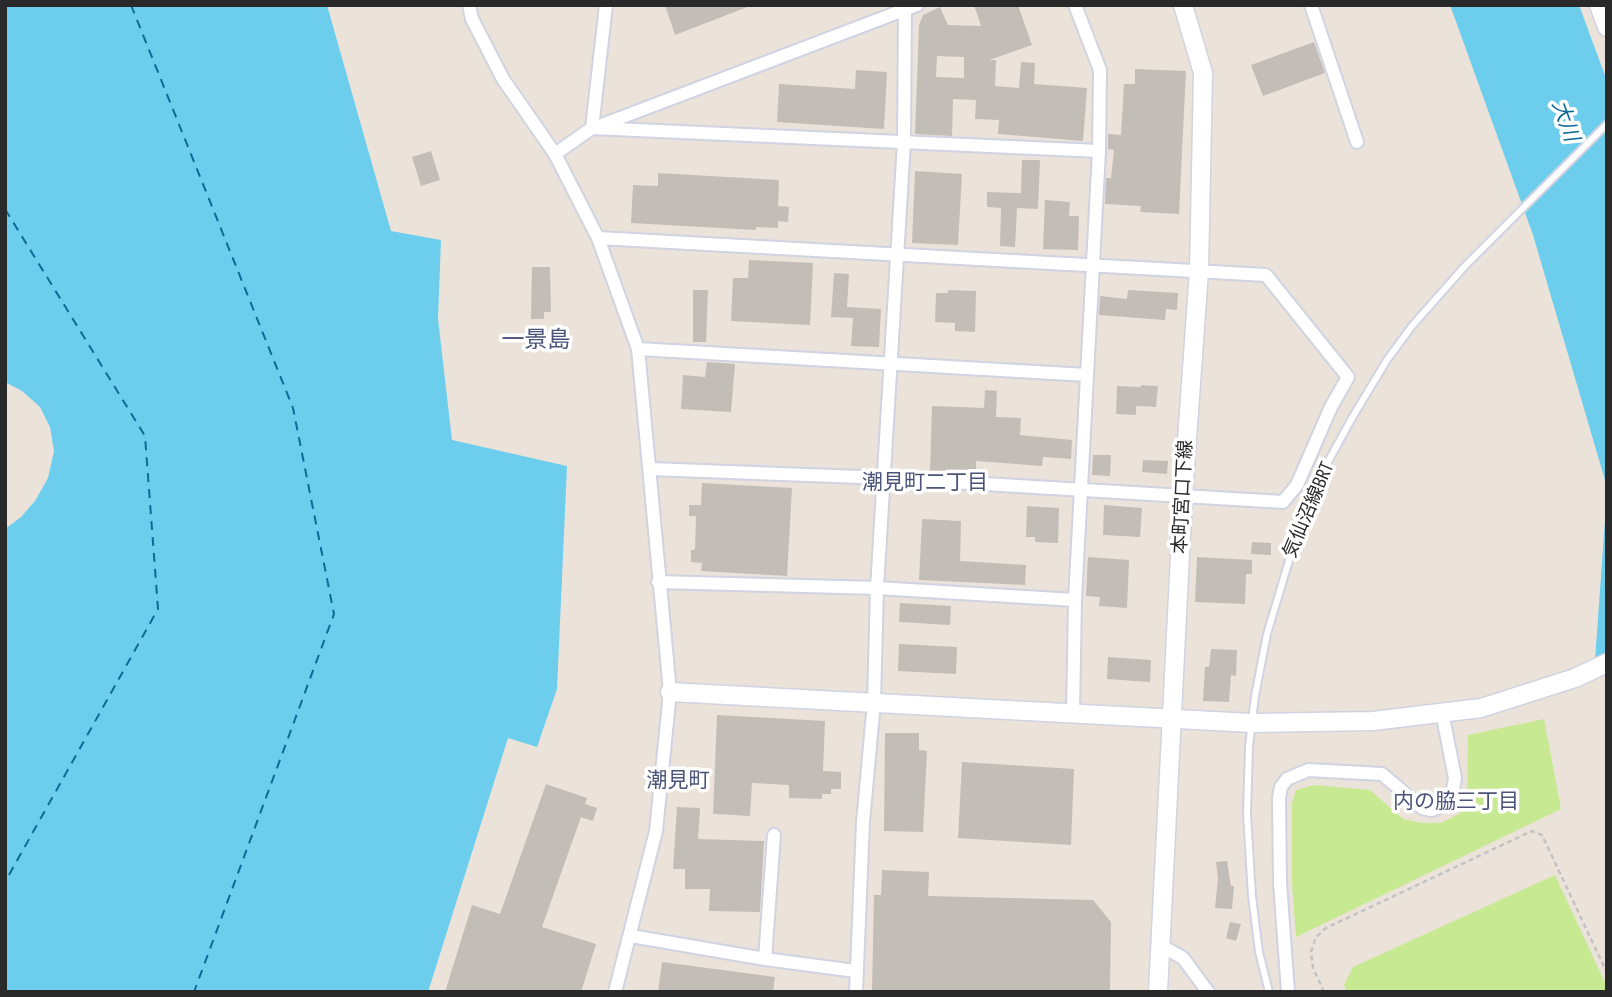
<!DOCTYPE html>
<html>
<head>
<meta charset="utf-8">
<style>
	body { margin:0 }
	#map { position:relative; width:1612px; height:997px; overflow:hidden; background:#ebe3da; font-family:"PT Sans Narrow",sans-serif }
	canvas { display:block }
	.frame { position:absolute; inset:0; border:7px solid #292929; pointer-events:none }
</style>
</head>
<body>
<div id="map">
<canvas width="1612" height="997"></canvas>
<div class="frame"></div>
</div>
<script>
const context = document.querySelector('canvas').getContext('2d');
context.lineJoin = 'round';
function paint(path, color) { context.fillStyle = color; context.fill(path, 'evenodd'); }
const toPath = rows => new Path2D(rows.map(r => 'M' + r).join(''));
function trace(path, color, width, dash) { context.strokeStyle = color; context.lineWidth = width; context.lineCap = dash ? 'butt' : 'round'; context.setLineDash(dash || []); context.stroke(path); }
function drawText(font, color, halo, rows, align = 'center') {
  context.font = font + ' "PT Sans Narrow","Noto Sans JP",sans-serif'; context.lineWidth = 7; context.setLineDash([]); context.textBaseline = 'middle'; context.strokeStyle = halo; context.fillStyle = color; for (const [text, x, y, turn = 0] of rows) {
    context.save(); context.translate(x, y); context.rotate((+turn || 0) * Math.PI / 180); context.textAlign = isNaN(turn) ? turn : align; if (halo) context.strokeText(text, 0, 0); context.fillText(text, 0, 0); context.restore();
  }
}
paint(toPath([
	[1544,719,1561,809,1296,937,1292,883,1292,803,1296,790,1315,785,1370,790,1403,819,1422,823,1441,823,1459,814,1467,805,1468,735],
	[1555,875,1607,987,1607,992,1347,992,1344,985,1353,967]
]), '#c6e992');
paint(toPath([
	[5,5,327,5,391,231,441,240,438,319,452,440,567,466,557,689,537,747,508,738,428,992,5,992,5,529,21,517,35,501,48,478,54,451,50,427,40,407,22,391,5,382],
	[1450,5,1579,5,1607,81,1607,487,1533,235],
	[1607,491,1607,670,1595,661]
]), '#6dcded');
trace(toPath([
	[131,5,293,408,334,614,194,992],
	[5,209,145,436,158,609,5,882]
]), '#0f6a96', 2, [9, 7]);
paint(toPath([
	[665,5,749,5,750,6,675,35],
	[974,5,1018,5,1032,45,989,60,996,60,995,86,1019,88,1021,62,1035,63,1034,84,1087,88,1083,141,998,134,999,120,975,119,976,100,953,99,952,136,915,134,919,25,923,15,940,7,948,25,981,26],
	[937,56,964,57,964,78,936,77],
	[1314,42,1325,73,1263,96,1251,65],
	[1135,69,1186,71,1179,214,1140,212,1141,206,1105,204,1106,178,1111,178,1114,150,1108,149,1108,134,1121,135,1124,84,1135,84],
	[856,70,887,72,884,129,777,122,779,84,855,89],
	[431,151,440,180,421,186,412,157],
	[1022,160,1040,160,1038,209,1017,208,1015,247,1000,246,1001,208,987,207,987,192,1021,193],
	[915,171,962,174,958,245,912,243],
	[658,173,779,180,778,206,789,207,788,222,778,221,778,228,756,227,756,230,631,223,633,185,658,186],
	[1045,200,1070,202,1069,216,1079,216,1078,250,1043,249],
	[749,260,813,263,810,325,731,321,733,278,748,278],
	[532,267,550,267,551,312,544,312,544,319,531,319],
	[834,273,849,274,847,307,881,309,879,347,851,346,853,318,831,317],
	[693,290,708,290,706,342,693,342],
	[948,290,976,291,975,332,955,331,955,323,935,322,936,293,948,293],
	[1128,290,1178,293,1177,310,1166,309,1165,320,1099,315,1100,296,1127,299],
	[707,362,735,364,731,412,681,409,683,375,705,377],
	[1141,385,1158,386,1156,407,1136,406,1136,415,1116,414,1117,386,1141,387],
	[985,390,997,391,996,417,1021,418,1020,435,1072,440,1071,459,1043,457,1042,466,976,461,976,474,930,472,932,406,984,408],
	[1093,455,1111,455,1110,476,1092,475],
	[1143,460,1168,461,1167,474,1142,472],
	[702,483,792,488,787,576,701,571,702,563,691,562,691,550,695,550,696,516,689,516,689,505,701,505],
	[1104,505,1142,508,1140,537,1103,535],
	[1027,506,1059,508,1058,543,1035,542,1035,537,1026,537],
	[922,519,961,521,960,561,1026,565,1025,585,919,580],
	[1252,542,1271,543,1271,555,1251,554],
	[1088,557,1129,560,1127,608,1099,606,1100,597,1086,596],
	[1197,557,1252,560,1252,574,1246,574,1245,604,1195,602],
	[900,603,951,606,950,625,899,622],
	[899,644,957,647,956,674,898,671],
	[1211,649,1237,650,1236,676,1231,675,1229,702,1203,701,1205,667,1209,667],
	[1108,657,1151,660,1150,682,1107,679],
	[717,715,825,721,823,771,841,772,841,789,831,789,831,794,822,794,822,799,789,798,789,785,752,783,750,816,713,814],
	[885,733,919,733,919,750,927,751,923,832,884,831],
	[962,762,1074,769,1071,845,958,838],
	[546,784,587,798,585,804,597,808,593,821,581,817,542,927,596,944,581,992,445,992,472,905,500,914],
	[677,807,700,808,698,839,764,841,760,912,709,911,710,889,685,889,685,869,673,869],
	[1227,861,1231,886,1234,886,1232,909,1215,908,1218,878,1216,862],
	[882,870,929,872,928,896,1093,900,1111,922,1110,992,872,992,874,895,881,895],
	[1230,922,1241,924,1236,941,1226,938],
	[662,962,775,977,773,992,658,992]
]), '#c3bdb7');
const lane = toPath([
	[1269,992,1259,952,1252,896,1247,814,1249,747,1255,696,1267,634,1297,534,1329,460,1352,418,1387,360,1412,326,1465,266,1607,124]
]);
const street = toPath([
	[469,5,472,19,503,79,555,154],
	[606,5,592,128,555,154,598,238,638,349,670,692,656,831,615,992],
	[1311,5,1357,142],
	[599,126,917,5],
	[592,128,1099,151],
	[598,238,1266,275,1348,377,1331,407,1297,485,1283,502,885,478,651,469],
	[638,349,1087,375],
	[658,582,877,588,1075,600],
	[1073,713,1075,600,1099,151,1100,70,1075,5],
	[631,936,765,959,855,971],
	[1160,945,1183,958,1208,992],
	[765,959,774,835],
	[856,992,863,822,874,702,877,588,904,142,905,5],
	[1288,992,1280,883,1279,798,1281,787,1287,779,1308,770,1382,774,1422,808,1432,810,1439,807,1447,803,1452,796,1455,778,1442,712]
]);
const secondary = toPath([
	[1599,5,1607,27],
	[670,692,1252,723,1373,721,1481,708,1575,678,1607,663],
	[1158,992,1183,496,1199,271,1203,73,1183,5]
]);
trace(lane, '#cfd3e2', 10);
trace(street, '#cfd3e2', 16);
trace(secondary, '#cfd3e2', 21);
trace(toPath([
	[1324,992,1313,968,1311,952,1316,937,1326,928,1532,831,1542,835,1607,973]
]), '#c3c3c3', 2.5, [5, 3.5]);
trace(lane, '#fff', 6);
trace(street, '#fff', 12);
trace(secondary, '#fff', 18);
drawText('19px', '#292929', '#fff', [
	["本町宮口下線",1183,497,-87],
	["気仙沼線BRT",1309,510,-67]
]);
drawText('italic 21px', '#0f6a96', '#fff', [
	["大川",1565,121,70]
]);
drawText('21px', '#4a5378', '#fff', [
	["潮見町二丁目",925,483],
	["潮見町",678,781],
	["内の脇三丁目",1456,802]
]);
drawText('23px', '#4a5378', '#fff', [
	["一景島",536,340]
]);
</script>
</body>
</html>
